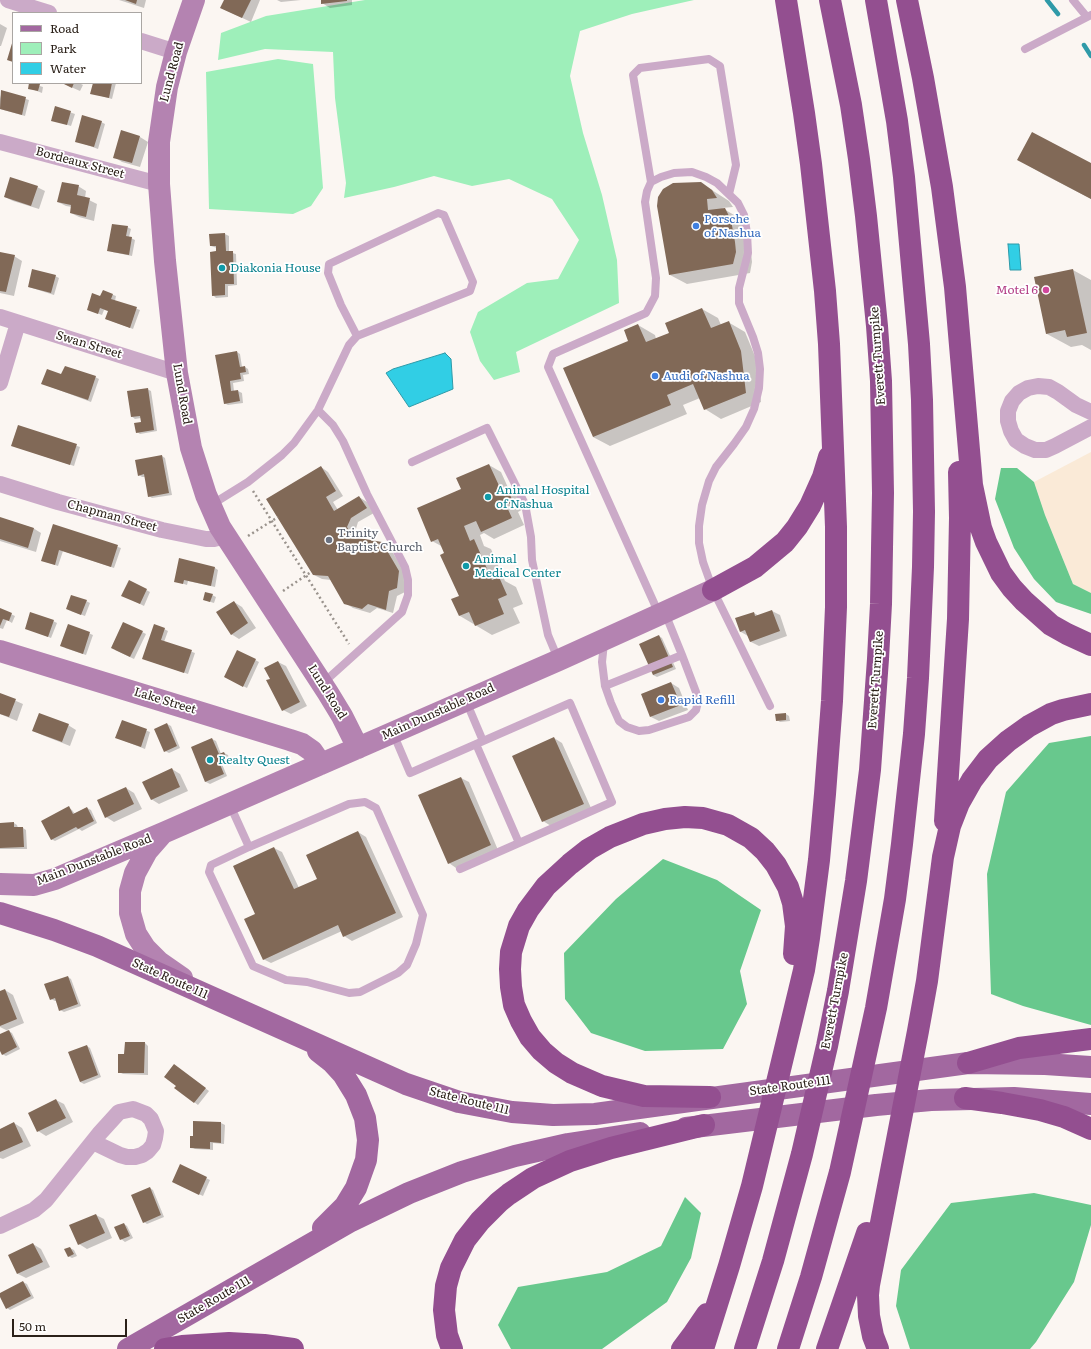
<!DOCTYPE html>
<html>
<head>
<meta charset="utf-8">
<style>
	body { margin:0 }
	#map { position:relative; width:1091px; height:1349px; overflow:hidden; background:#fbf6f2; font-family:Literata,serif }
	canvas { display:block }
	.legend { position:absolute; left:12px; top:12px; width:130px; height:72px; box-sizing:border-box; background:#fff; border:1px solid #aaa6a3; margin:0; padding:5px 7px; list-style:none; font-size:12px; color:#2b2119 }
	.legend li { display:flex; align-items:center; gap:8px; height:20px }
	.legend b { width:20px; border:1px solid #aaa6a3 }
	.scale { position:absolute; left:12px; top:1319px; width:115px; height:18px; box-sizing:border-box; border:2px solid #2b2119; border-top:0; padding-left:5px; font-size:12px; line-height:14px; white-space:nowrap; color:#2b2119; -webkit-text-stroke:3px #fff; paint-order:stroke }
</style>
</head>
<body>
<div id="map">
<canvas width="1091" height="1349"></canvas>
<ul class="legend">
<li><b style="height:5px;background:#a268a0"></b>Road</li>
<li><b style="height:11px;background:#9eefba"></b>Park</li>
<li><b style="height:11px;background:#31cee5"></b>Water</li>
</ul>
<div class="scale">50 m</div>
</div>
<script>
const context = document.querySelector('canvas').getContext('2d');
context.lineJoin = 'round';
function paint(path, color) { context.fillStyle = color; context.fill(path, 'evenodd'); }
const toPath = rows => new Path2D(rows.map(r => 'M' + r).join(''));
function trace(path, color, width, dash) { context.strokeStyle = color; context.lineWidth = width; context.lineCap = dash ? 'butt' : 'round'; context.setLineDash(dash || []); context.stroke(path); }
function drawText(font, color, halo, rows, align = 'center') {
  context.font = font + ' Literata,serif'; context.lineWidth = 3.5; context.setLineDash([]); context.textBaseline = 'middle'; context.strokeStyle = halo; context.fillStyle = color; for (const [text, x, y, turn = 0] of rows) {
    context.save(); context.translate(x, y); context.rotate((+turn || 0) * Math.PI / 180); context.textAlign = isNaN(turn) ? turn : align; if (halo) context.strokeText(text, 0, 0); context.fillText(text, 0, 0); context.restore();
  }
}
paint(toPath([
	[1091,452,1091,593,1073,584,1045,515,1034,482]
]), '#faead7');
paint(toPath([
	[365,0,694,0,632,14,580,31,570,76,583,133,602,195,617,260,619,303,516,352,520,372,494,380,480,361,470,332,478,312,527,283,558,279,579,240,552,199,509,179,472,186,434,176,394,187,344,198,346,183,335,98,333,52,265,49,218,60,221,33,266,16],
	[278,59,313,64,323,188,311,206,293,214,209,209,206,72]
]), '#9eefba');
paint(toPath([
	[1001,468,1017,468,1034,482,1045,515,1073,584,1091,593,1091,614,1056,602,1034,579,1014,548,995,499],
	[1091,736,1091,1025,1023,1006,991,994,987,874,1006,792,1049,743],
	[663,859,717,880,761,910,740,971,747,1004,723,1049,645,1051,591,1033,565,999,564,953,616,899],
	[1034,1193,1091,1205,1091,1225,1074,1282,1036,1342,1030,1349,910,1349,896,1306,901,1270,951,1203],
	[685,1197,701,1213,691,1258,667,1302,602,1349,511,1349,498,1325,518,1287,607,1272,661,1246]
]), '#68c88d');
const water = toPath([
	[1008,244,1019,244,1021,270,1010,270,1008,244],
	[445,353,451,359,453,389,409,407,386,373,393,369,445,353]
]);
paint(water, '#31cee5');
trace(water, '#2f9aa8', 1);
paint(toPath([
	[119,0,146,0,144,8],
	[225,0,260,0,251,22,221,8],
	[277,0,301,0,281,2],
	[322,0,352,0,352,5,330,8,322,3],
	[0,24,7,28,1,46,0,46],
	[30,83,43,87,42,93,29,88],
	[62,83,79,83,83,85,80,91],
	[94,83,116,83,112,99,91,93],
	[2,91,29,100,25,116,0,109,0,99],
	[55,107,75,114,71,126,52,120],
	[101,122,105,124,98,149,76,141],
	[121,132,140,137,148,142,140,167,122,162,114,157],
	[1019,160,1091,164,1091,199,1043,174],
	[701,183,729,201,733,207,722,208,741,219,751,252,752,262,750,273,687,284,670,275],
	[78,186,86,191,85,198,97,204,94,221,79,217,71,213,72,207,66,206,58,202],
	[37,187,45,191,39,209,13,201,5,197],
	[127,227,131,229,129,237,135,240,132,256,112,252,108,250],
	[225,234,229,236,229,252,236,254,237,285,228,286,228,297,216,298,213,295,217,248,211,246,210,235],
	[0,253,14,256,22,261,14,296,0,293],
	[1073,270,1091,280,1091,350,1082,345,1071,347,1047,334,1035,278],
	[55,276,59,278,54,295,29,287],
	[103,291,116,296,115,301,140,310,133,329,106,319,109,311,104,310,102,315,91,311,101,297],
	[702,309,718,318,721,325,728,322,745,332,757,361,761,402,721,419,705,409,700,398,683,405,687,414,610,446,593,437,629,341,638,325,655,335,656,339,670,333],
	[237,352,240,354,242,367,245,367,248,369,249,374,243,375,244,381,233,383,234,391,238,391,242,393,243,403,228,405,224,403],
	[62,376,95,377,99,379,91,402,43,384],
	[147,389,151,391,157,431,140,434,137,432,142,423,141,418,135,419,131,416],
	[19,426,80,447,74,466,16,447],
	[162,456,165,458,172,495,152,498,149,496,145,477,142,477,139,475],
	[489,465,501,472,510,492,520,498,525,508,518,512,524,525,494,539,484,533,480,535,484,546,491,549,505,581,516,587,523,604,513,608,520,623,492,635,460,616,453,600,460,596,446,553,443,547,432,541,461,490],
	[321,467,328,472,343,496,333,502,338,510,359,497,367,502,374,513,358,522,355,532,359,539,382,543,390,548,407,576,405,592,397,596,393,613,377,608,370,613,353,608,345,603,331,580,322,579,314,575],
	[0,518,33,528,41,533,36,552,0,541],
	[53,525,121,548,114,568,63,551,58,566,46,562],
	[180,560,215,568,218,570,215,587,188,581,187,585,175,581],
	[129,581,150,592,144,606,126,597],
	[212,595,216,597,214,603,204,600],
	[86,601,90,603,85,616,71,611],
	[234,602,242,607,256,628,239,639,231,634],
	[0,609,15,616,12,623,7,620,3,629,0,628],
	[772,611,780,615,787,636,759,646,751,642,748,636,741,632,736,619,754,613,759,616],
	[53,621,57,623,51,638,26,628],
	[69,625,93,635,86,655,65,648],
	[164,629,168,631,164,642,195,653,188,674,147,660],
	[142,632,146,634,134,659,115,650],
	[659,636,662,638,676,669,657,677,653,675],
	[238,651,259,662,247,688,225,677],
	[278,662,286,666,307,706,291,714,283,710,271,679],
	[671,683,679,688,688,710,659,721,651,717],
	[0,694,23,704,17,721,0,714],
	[786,714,789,716,790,721,780,722,777,720],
	[122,721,150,732,145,749,117,738],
	[167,724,171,726,180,748,169,753,165,751],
	[68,725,76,730,70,746,42,735,34,731],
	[554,738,562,743,591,808,551,826,543,821],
	[212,739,216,741,221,754,224,753,228,755,230,761,222,764,227,776,210,784,206,782,192,748],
	[172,769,180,774,188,791,159,804,151,799],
	[461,778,469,782,498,850,456,868,449,863],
	[126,788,134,793,142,809,114,822,106,817],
	[69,808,72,810,75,814,87,808,91,810,97,823,82,831,79,829,55,841,51,839],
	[14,823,17,825,18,828,23,828,26,830,27,849,0,849,0,824],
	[358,832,366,837,403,917,352,941,344,936,342,931,271,963,263,959,257,915,234,866,274,848,282,852,299,888,318,879],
	[68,977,71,979,81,1006,64,1012,60,1010,56,1001,55,1001,51,999],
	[5,990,13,995,24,1023,7,1030,12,1033,20,1049,6,1056,2,1054,0,1049,0,1035,8,1031,0,1027,0,992],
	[145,1043,148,1046,148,1075,123,1074,119,1072,125,1055],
	[87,1046,90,1048,101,1077,84,1084,80,1082],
	[177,1067,209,1091,198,1105,176,1088,178,1086],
	[56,1100,64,1104,73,1122,46,1136,38,1131],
	[194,1122,221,1123,225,1125,224,1144,213,1143,213,1150,195,1149,191,1147,194,1137],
	[14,1123,22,1128,31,1146,3,1159,0,1158,0,1130],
	[181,1166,210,1180,203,1196,177,1184],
	[150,1188,153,1190,164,1217,147,1224,144,1222],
	[96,1215,104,1219,112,1238,87,1249,79,1244],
	[124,1224,127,1226,133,1238,125,1242,121,1239],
	[33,1244,41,1249,50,1267,26,1278,18,1274],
	[70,1248,74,1250,77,1256,72,1258,68,1256,66,1250],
	[23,1282,27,1284,34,1298,10,1310,7,1308,0,1294]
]), '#0003');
trace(toPath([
	[1047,0,1058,14],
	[1084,45,1091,56]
]), '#2f9aa8', 4.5);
paint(toPath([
	[125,0,137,0,136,4],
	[224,0,251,0,242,18,220,8],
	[321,0,347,0,347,1,321,4],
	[13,40,13,62,7,60],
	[29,83,40,84,38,91,28,89],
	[62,83,74,83,72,88],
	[93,83,112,83,109,98,90,94],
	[1,90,26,97,22,115,0,109],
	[55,106,71,111,67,125,51,121],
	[82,115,102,121,94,147,75,142],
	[121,130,140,136,132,163,113,158],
	[1032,132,1091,163,1091,199,1017,160],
	[10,177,38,186,31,206,4,197],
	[62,182,79,185,77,195,90,198,86,217,70,213,71,205,57,202],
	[701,182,712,190,717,198,707,199,708,210,725,208,731,220,735,242,736,252,733,264,669,275,657,206,658,197,663,189,673,183],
	[112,224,128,226,126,236,132,237,129,255,107,251],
	[225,233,226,251,233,251,234,284,225,284,225,295,212,296,210,252,216,251,216,246,210,246,209,234],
	[0,252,15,255,6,292,0,291],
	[32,269,56,275,51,293,28,287],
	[1073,269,1087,333,1067,337,1065,330,1046,334,1034,277],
	[103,290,113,294,111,299,137,307,130,328,105,319,108,311,100,308,98,314,87,310,92,293,100,296],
	[702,308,711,328,729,321,741,351,746,393,704,410,693,384,667,395,671,405,593,437,563,368,628,341,624,330,638,324,646,342,669,333,665,323],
	[237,351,240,367,245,366,246,372,240,373,241,379,230,381,231,391,238,390,240,401,224,404,215,355],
	[65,366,96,376,88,400,41,384,47,369,61,374],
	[148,388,154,430,136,433,134,423,141,422,140,416,131,417,127,391],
	[18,425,77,444,70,465,11,446],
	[162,455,169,493,148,497,144,474,138,476,135,460],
	[489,464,502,492,508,490,513,502,506,505,512,518,481,532,476,521,464,526,470,541,474,539,492,580,499,577,507,595,498,599,504,614,475,626,469,612,459,616,451,599,459,596,440,555,444,553,438,539,431,542,417,508,461,489,456,478],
	[321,466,336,491,326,497,334,511,359,496,367,508,351,518,347,527,353,537,382,542,399,571,397,588,389,591,386,610,368,604,362,609,344,604,328,576,313,575,266,499],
	[0,517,34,528,28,548,0,539],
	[53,524,118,545,111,567,59,550,55,565,41,561],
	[179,558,215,567,211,586,184,580,183,584,174,582],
	[129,580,147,589,140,604,121,596],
	[205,592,213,594,210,602,203,600],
	[71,595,87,600,81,615,66,609],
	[234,601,248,623,231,635,216,612],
	[0,608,12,613,9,621,3,619,0,626],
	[772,610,780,631,750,642,745,630,740,632,735,618,754,612,755,616],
	[30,612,54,620,48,637,25,629],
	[123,622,143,631,130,657,111,648],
	[68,624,90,632,83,654,60,646],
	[154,624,165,628,161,640,192,650,184,673,142,659],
	[659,635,673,667,653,675,639,644],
	[237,650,256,659,243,687,224,677],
	[278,661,300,702,282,711,266,680,270,679,264,668],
	[671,682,681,705,650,717,641,694],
	[0,693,16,699,9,717,0,714],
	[39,713,69,724,62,742,32,731],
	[786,713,786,720,776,721,775,714],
	[122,720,147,729,141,747,115,738],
	[167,723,177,746,164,752,154,729],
	[554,737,584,804,542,822,512,756],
	[212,738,219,754,224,752,227,759,219,762,224,774,205,782,191,747],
	[172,768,180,787,151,800,142,782],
	[461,777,491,845,448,864,418,795],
	[126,787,134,804,105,818,97,800],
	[69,806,73,814,87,807,94,821,78,829,76,827,51,840,41,821],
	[14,822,14,827,23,827,24,847,0,848,0,823],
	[358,831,396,913,343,937,338,925,263,960,244,919,255,914,233,866,274,847,294,889,317,879,306,855],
	[68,976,78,1004,59,1011,55,998,50,1000,44,984],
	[5,989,17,1019,0,1026,0,991],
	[9,1030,17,1047,2,1055,0,1051,0,1034],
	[125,1042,145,1042,144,1073,118,1073,118,1054,124,1054],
	[87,1045,98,1075,80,1082,68,1052],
	[174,1064,206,1088,194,1103,174,1088,176,1086,164,1077],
	[56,1099,66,1118,37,1132,28,1113],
	[193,1121,221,1122,221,1143,210,1142,210,1149,190,1148,190,1136,193,1136],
	[14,1122,23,1142,0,1152,0,1129],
	[180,1164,207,1177,199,1195,172,1182],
	[150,1187,161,1215,143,1223,131,1195],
	[96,1214,105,1233,78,1245,69,1225],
	[124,1223,130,1236,120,1240,114,1227],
	[33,1243,43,1262,17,1274,8,1255],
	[70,1247,74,1254,68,1257,64,1249],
	[23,1281,31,1296,6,1309,0,1297,0,1293]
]), '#816957');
trace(toPath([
	[253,491,349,644],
	[248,536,278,517],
	[283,591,311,572]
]), '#9a938d', 2.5, [2, 3]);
trace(toPath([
	[1073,0,1087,17],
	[1025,49,1091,15],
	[651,182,633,75,640,68,709,59,720,66,736,165,729,194],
	[318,410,333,425,343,441,367,494,405,567,408,580,408,595,402,612,323,683],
	[412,462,487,428,525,504,531,537,532,560,548,635,558,659],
	[211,505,248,482,282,455,294,443,318,410,349,345,357,336,341,305,328,273,329,264,438,213,444,215,473,282,470,291,357,336],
	[659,614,548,367,553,354,646,313,655,296,656,278,645,202,647,191,651,182,661,177,674,173,692,172,706,177,717,183,738,203,744,215,747,233,748,253,739,288,739,303,753,337,758,353,760,369,759,388,754,409,746,427,734,444,716,467,709,481,702,505,699,526,699,543,703,562,713,590,770,706],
	[604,643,602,662,605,686,611,703,619,721,627,727,639,731,649,730,689,717,696,710,698,702,696,692,682,655],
	[605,686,682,655,665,613],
	[466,701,483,741],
	[393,733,410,773,570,703,612,802,460,869],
	[476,744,519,843],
	[230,805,249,847,349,804,365,802,376,808,423,915,416,944,407,965,398,973,360,992,349,993,307,982,286,980,253,966,209,872,211,865,249,847]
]), '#cbaac8', 8);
trace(toPath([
	[8,0,49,13],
	[141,41,176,52],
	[0,142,159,184],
	[0,317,177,373],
	[0,383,18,323],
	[1091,412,1076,405,1058,392,1049,387,1038,386,1028,388,1019,393,1012,401,1008,411,1008,421,1011,431,1016,440,1025,446,1035,450,1046,450,1055,446,1091,427],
	[0,484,58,502,162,530,206,539,214,539,226,536],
	[0,1226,34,1210,46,1200,99,1134,119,1112,133,1109,146,1114,151,1119,156,1131,155,1138,153,1145,148,1151,142,1155,135,1157,127,1157,120,1155,93,1142]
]), '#cbaac8', 16);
trace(toPath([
	[194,0,176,52,167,87,159,142,159,184,165,261,177,373,191,448,206,495,220,527,328,693,342,716,358,748],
	[0,651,290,740,302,744,312,751,321,764],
	[161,835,147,851,135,873,130,891,130,913,136,934,145,948,159,962,182,978],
	[0,884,34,885,55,879,163,833,559,660,665,612,713,590]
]), '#b483b1', 22);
trace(toPath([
	[0,913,54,930,97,946,406,1084,459,1102,512,1112,553,1115,595,1114,968,1063,1045,1064,1091,1067],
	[318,1051,332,1062,343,1074,356,1095,365,1118,368,1140,366,1160,356,1188,345,1206,323,1228],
	[686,1128,876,1105,931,1100,1014,1098,1091,1104],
	[128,1349,351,1221,409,1193,462,1172,515,1156,568,1144,640,1133]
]), '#a268a0', 22);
trace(toPath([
	[907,0,923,78,942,187,955,287,972,485,981,528,986,542,1001,573,1012,588,1024,601,1051,625,1067,634,1091,645],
	[713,590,755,567,785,542,797,527,810,506,823,477,829,457],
	[945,821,958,619,960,518,959,472],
	[968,1063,1019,1048,1091,1039],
	[710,1097,644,1096,602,1086,572,1073,556,1063,542,1051,530,1037,521,1021,514,1005,511,987,510,969,511,952,519,926,528,910,546,886,570,864,589,849,610,837,643,824,665,819,685,817,703,818,728,825,751,838,765,851,776,865,788,887,793,903,796,926,794,954],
	[965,1098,1002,1103,1040,1110,1064,1117,1091,1129],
	[165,1349,182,1346,229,1343,264,1345,293,1349],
	[452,1349,447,1335,444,1310,446,1286,451,1268,465,1240,480,1221,499,1202,509,1194,533,1178,570,1161,611,1148,704,1125],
	[682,1349,694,1333,707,1314],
	[703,1349,729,1266,752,1186,804,970,809,938,819,860,825,794,832,701,836,607,836,527,829,344,825,291,811,164,804,113,786,0],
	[745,1349,773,1261,802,1154,827,1046,838,991,856,881,863,826,870,770,878,659,881,604,883,493,881,381,877,326,866,216,859,159,851,105,830,0],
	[788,1349,811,1277,840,1172,876,1008,895,899,902,844,914,734,918,678,923,567,924,512,922,400,919,344,904,177,897,121,876,0],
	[827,1349,867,1233],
	[878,1349,873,1336,869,1316,868,1295,869,1285,918,1031,927,981,943,857,950,826,959,803,972,780,988,759,1008,741,1029,726,1051,714,1063,710,1091,704]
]), '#934f90', 22);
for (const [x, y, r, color] of [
	[696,226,4,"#3f7fe0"],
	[222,268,4,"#0f9aa8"],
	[1046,290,4,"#d1479c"],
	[655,376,4,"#3f7fe0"],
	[488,497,4,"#0f9aa8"],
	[329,540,4,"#6b7280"],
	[466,566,4,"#0f9aa8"],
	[661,700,4,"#3f7fe0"],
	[210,760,4,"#0f9aa8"]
]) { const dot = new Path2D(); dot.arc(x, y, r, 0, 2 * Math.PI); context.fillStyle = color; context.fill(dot); trace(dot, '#fff', 1.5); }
drawText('12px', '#2b2119', '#fff', [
	["Lund Road",172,72,-75],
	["Bordeaux Street",80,163,15],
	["Swan Street",89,345,17],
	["Everett Turnpike",878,356,-94],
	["Lund Road",182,394,80],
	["Chapman Street",112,516,15],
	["Everett Turnpike",876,680,-86],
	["Lund Road",327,692,58],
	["Lake Street",165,701,17],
	["Main Dunstable Road",438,712,-24],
	["Main Dunstable Road",94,860,-21],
	["State Route 111",170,979,24],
	["Everett Turnpike",835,1001,-79],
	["State Route 111",790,1086,-8],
	["State Route 111",469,1101,14],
	["State Route 111",214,1300,-30]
]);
drawText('12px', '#366cbe', '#fff', [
	["Porsche",704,219],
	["of Nashua",704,233],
	["Audi of Nashua",663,376],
	["Rapid Refill",669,700]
], 'left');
drawText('12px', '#0d838f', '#fff', [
	["Diakonia House",230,268],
	["Animal Hospital",496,490],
	["of Nashua",496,504],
	["Animal",474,559],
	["Medical Center",474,573],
	["Realty Quest",218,760]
], 'left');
drawText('12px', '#b23c85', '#fff', [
	["Motel 6",1038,290]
], 'right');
drawText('12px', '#5b616d', '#fff', [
	["Trinity",337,533],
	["Baptist Church",337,547]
], 'left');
</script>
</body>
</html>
